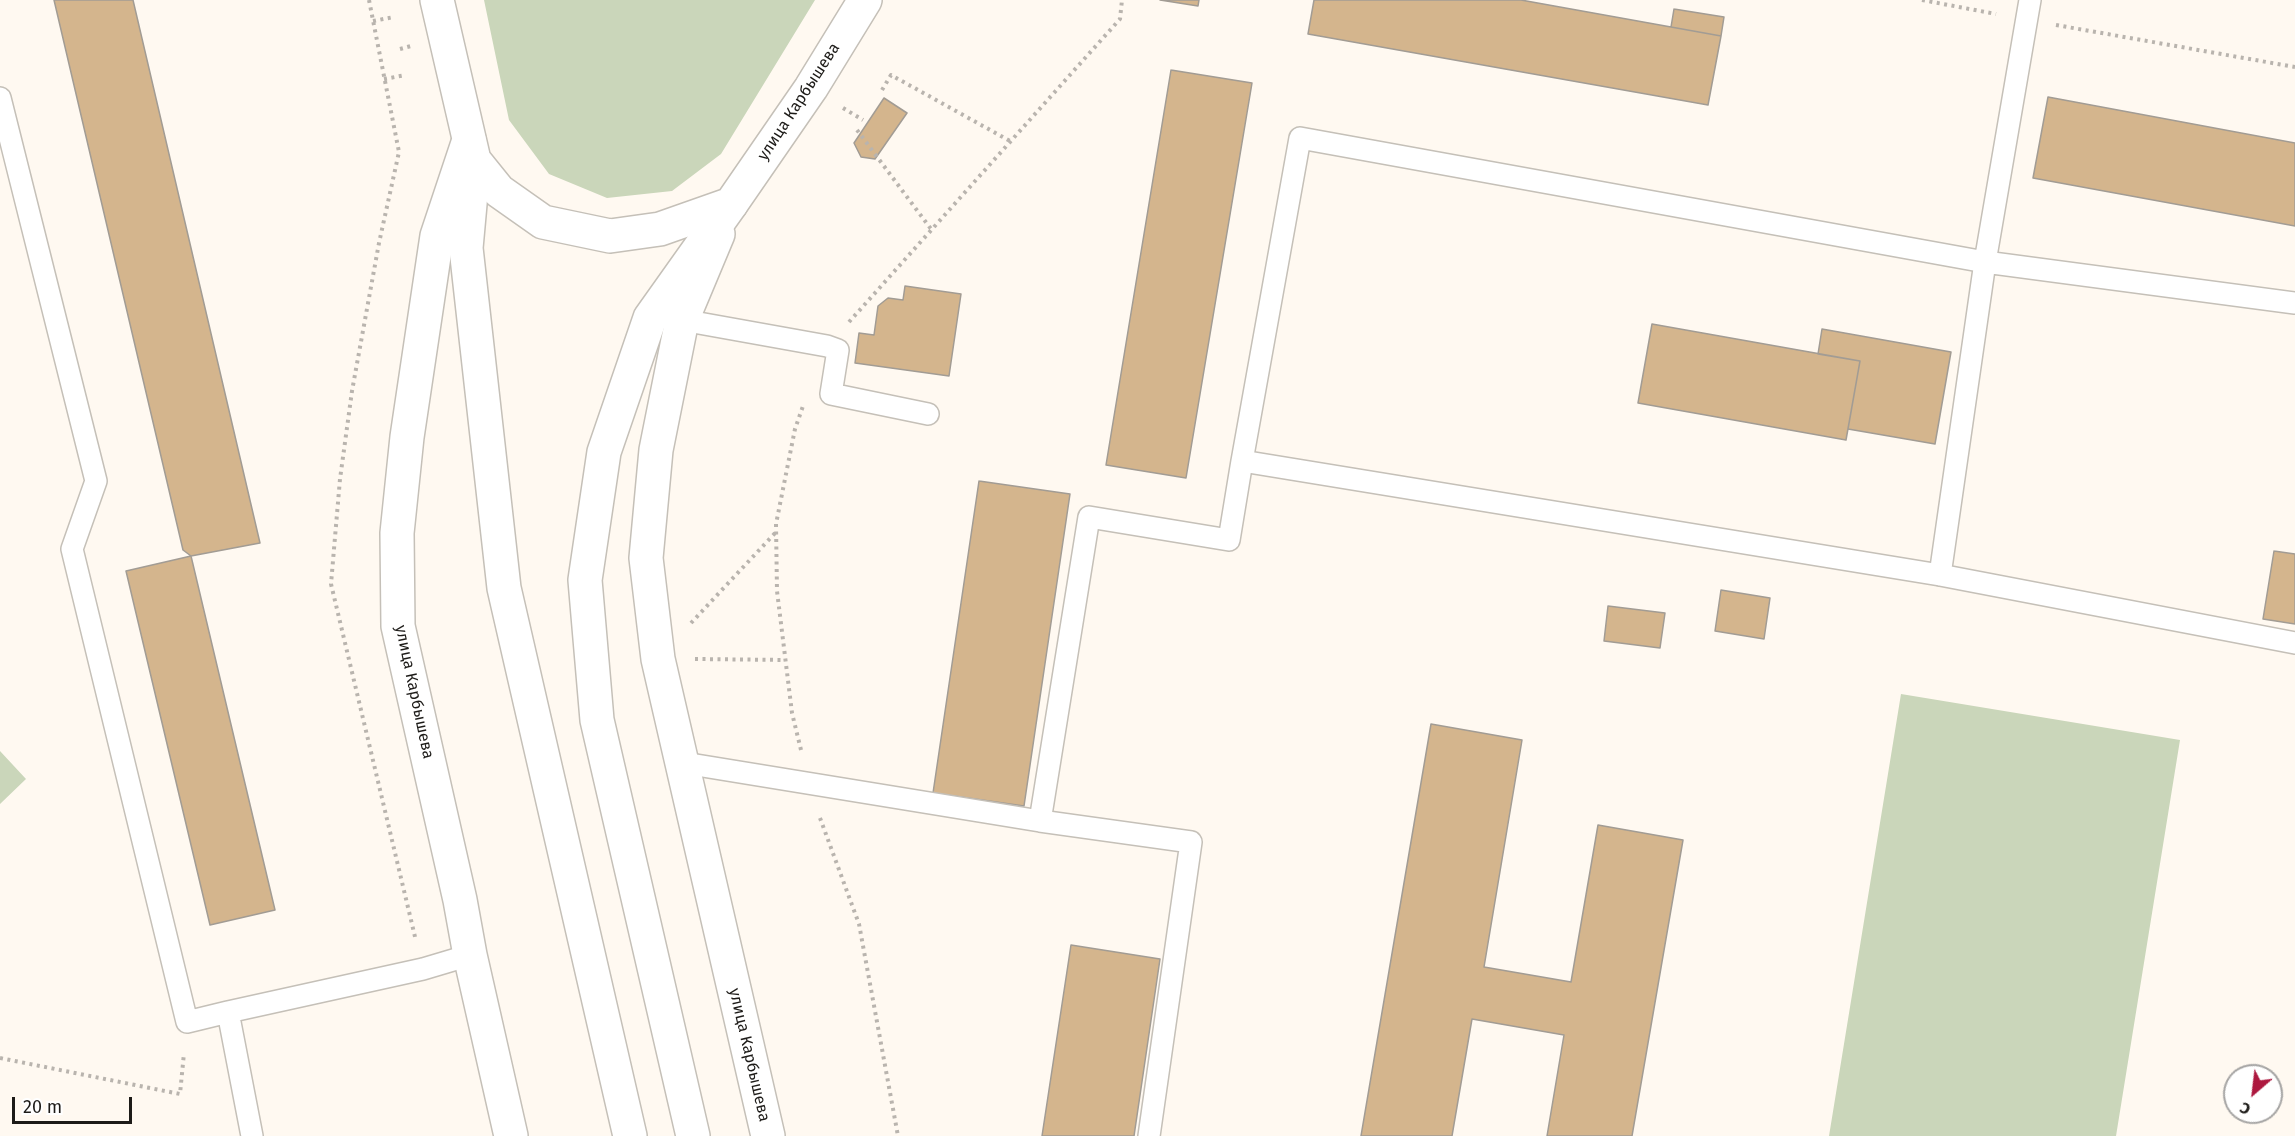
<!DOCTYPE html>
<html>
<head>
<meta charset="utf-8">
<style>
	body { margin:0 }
	#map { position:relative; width:2295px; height:1136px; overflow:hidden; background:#fff9f1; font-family:"Fira Sans",sans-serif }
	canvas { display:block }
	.north { position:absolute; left:2223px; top:1064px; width:60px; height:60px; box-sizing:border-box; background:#fff; border:2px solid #a5a4a3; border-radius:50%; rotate:208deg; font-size:16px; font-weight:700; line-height:24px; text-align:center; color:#1d1b18 }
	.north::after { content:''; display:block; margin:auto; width:21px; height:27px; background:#ad183f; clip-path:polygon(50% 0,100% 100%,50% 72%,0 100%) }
	.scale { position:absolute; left:12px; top:1097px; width:120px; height:27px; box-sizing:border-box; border:3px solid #1d1b18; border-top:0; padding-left:8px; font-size:18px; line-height:21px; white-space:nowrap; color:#1d1b18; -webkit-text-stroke:4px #fff; paint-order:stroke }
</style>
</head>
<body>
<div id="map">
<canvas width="2295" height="1136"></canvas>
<div class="north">С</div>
<div class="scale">20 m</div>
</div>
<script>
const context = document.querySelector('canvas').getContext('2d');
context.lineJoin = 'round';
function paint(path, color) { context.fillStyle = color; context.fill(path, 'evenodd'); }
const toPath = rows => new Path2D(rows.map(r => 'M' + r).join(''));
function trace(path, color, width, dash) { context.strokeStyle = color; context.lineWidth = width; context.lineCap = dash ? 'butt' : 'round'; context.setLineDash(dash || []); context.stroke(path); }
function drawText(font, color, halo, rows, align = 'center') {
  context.font = font + ' "Fira Sans",sans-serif'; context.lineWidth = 6; context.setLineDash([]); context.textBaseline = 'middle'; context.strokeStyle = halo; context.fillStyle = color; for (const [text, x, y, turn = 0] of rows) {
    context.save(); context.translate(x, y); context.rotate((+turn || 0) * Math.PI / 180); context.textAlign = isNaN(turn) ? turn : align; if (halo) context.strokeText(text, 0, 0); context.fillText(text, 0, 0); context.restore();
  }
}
paint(toPath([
	[484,0,815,0,721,154,672,191,607,198,549,174,509,120],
	[1901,694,2180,740,2116,1136,1829,1136],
	[0,751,26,779,0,804]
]), '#cad6ba');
const building = toPath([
	[54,0,133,0,260,543,191,556,183,550,54,0],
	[1160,0,1199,0,1198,6,1160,0],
	[1314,0,1521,0,1721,36,1708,105,1308,34,1314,0],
	[1674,9,1724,17,1721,36,1671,27,1674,9],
	[1171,70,1252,83,1186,478,1106,465,1171,70],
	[2048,97,2295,143,2295,226,2033,178,2048,97],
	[884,98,907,113,875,159,861,157,854,143,884,98],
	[905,286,961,294,949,376,855,363,859,333,874,335,878,306,888,298,903,300,905,286],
	[1652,324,1860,361,1846,440,1638,403,1652,324],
	[1822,329,1951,352,1935,444,1848,429,1860,361,1818,354,1822,329],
	[979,481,1070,494,1024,806,933,793,979,481],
	[2274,551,2295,554,2295,624,2263,619,2274,551],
	[191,556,275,910,210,925,126,571,191,556],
	[1721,590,1770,598,1764,639,1715,631,1721,590],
	[1608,606,1665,613,1660,648,1604,641,1608,606],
	[1431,724,1522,740,1484,967,1571,982,1598,825,1683,840,1632,1136,1547,1136,1564,1035,1472,1019,1452,1136,1361,1136,1431,724],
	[1071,945,1160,959,1134,1136,1042,1136,1071,945]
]);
paint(building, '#d4b58d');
trace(building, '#a29c94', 1.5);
const service = toPath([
	[0,98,96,481,72,549,187,1022,228,1012,252,1136],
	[682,320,827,346,838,350,831,394,928,414],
	[1242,461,1300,138,1985,262,2295,303],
	[1940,575,1985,262,2030,0],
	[684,763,1040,821,1089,517,1229,540,1242,461,1940,575,2295,643],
	[1040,821,1191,842,1149,1136],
	[228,1012,423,969,470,955]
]);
const minor = toPath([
	[469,140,437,236,407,437,397,533,398,626,460,900,470,955,511,1136],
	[718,234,682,320,656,450,646,558,658,659,768,1136]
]);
const tertiary = toPath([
	[474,160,466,248,504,588,630,1136],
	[693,1136,597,720,585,580,604,452,650,318,731,204]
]);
const secondary = toPath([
	[437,0,474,160,499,191,543,222,610,236,660,229,731,204,811,88,865,0]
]);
trace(service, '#c5c0b8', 24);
trace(minor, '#c5c0b8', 36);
trace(tertiary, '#c5c0b8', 36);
trace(secondary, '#c5c0b8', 36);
trace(toPath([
	[369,0,399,152,379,243,352,391,340,479,331,584,416,941],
	[1922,0,1996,14],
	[373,21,394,17],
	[2056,25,2295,67],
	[400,49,411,46],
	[384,79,406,75],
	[882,90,891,75,1010,141],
	[843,108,863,120],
	[857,130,931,229],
	[849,322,1120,19,1122,0],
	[691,623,776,532],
	[695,659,785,660],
	[801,750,792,713,777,591,776,524,795,429,803,406],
	[820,818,859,924,898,1136],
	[0,1058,180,1094,184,1053]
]), '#b9b4ae', 4, [3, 4.5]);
trace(service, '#fff', 21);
trace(minor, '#fff', 33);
trace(tertiary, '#fff', 33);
trace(secondary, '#fff', 33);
drawText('16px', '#1d1b18', '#fff', [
	["улица Карбышева",799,102,-57],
	["улица Карбышева",414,692,78],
	["улица Карбышева",749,1055,77]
]);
</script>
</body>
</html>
